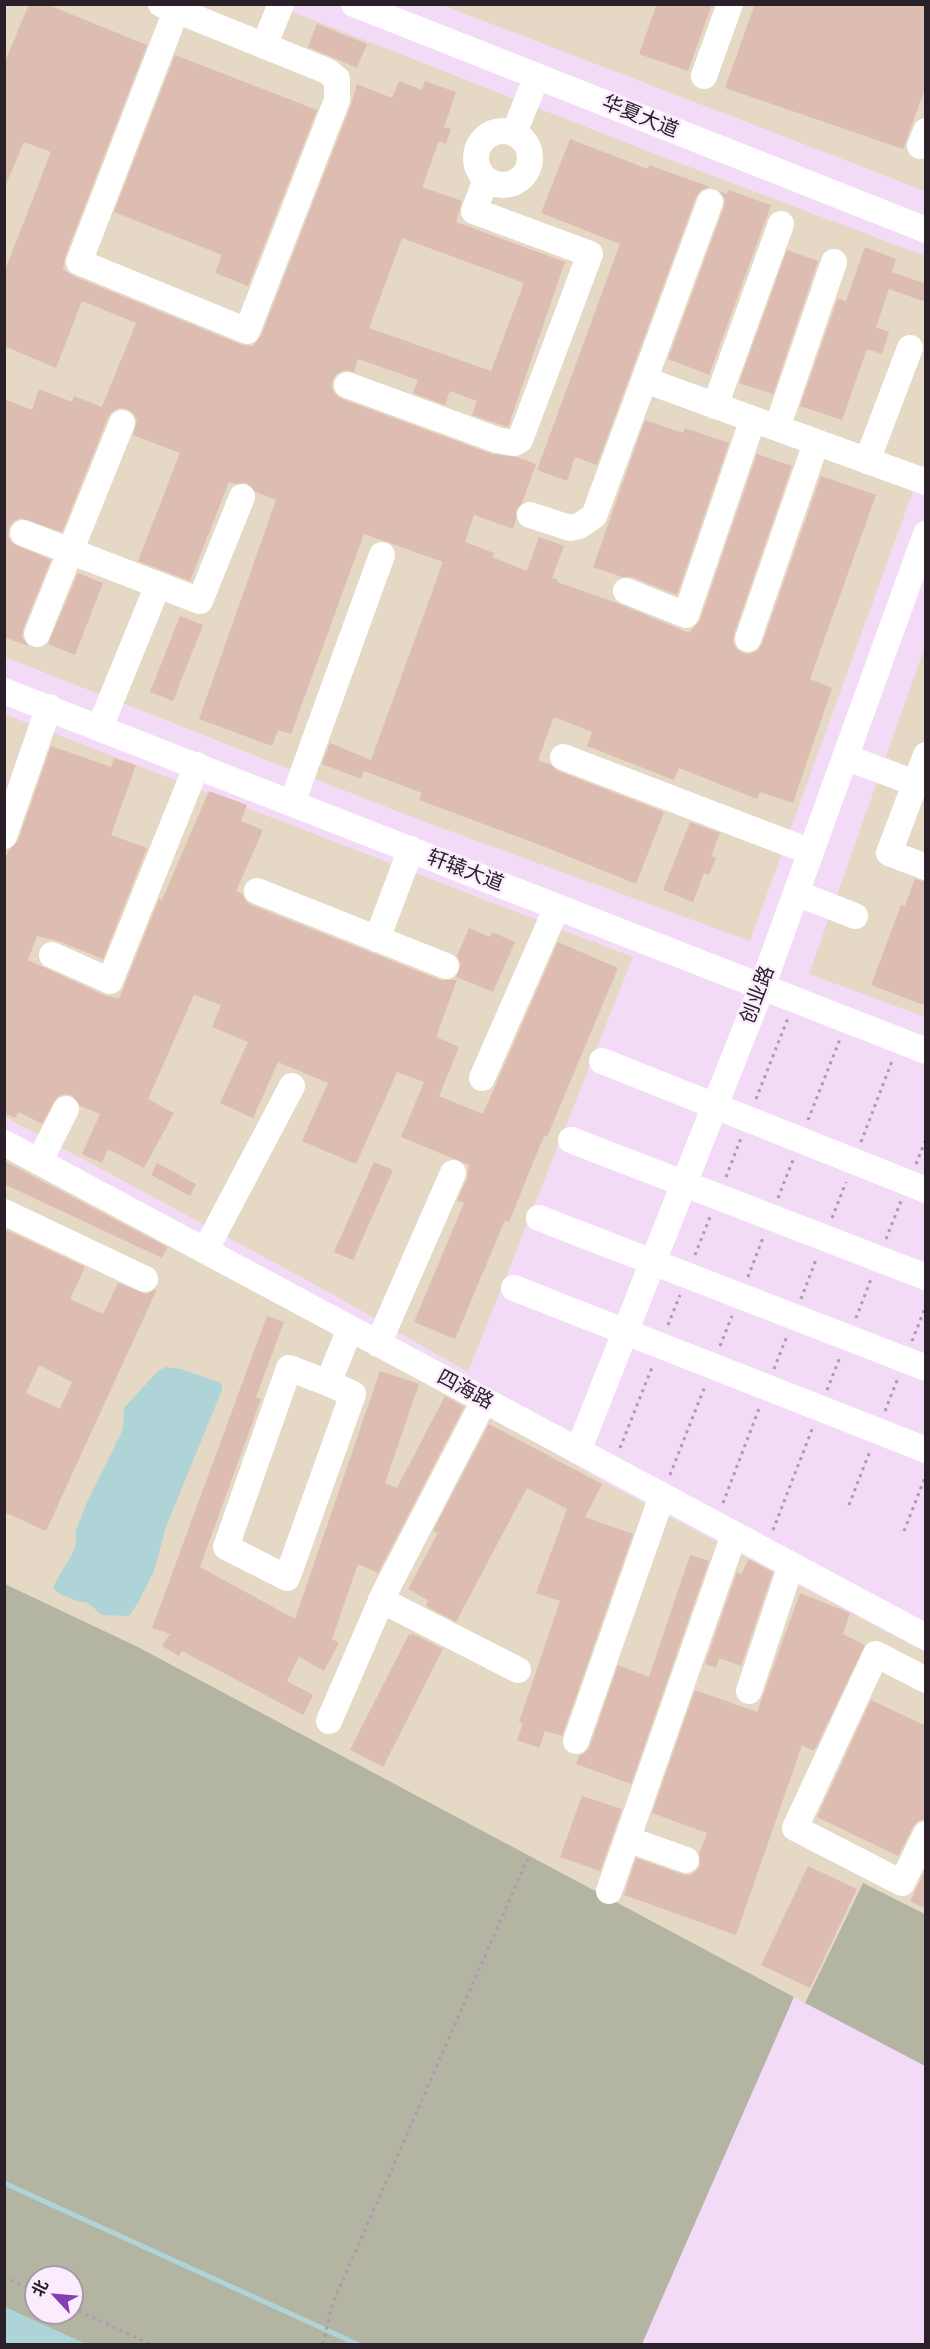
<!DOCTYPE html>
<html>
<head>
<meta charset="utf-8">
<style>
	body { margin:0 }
	#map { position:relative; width:930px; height:2349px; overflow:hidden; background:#f3dbf7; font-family:Merriweather,"Noto Sans SC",serif }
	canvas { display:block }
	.frame { position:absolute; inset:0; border:6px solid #29202a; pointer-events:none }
	.north { position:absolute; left:24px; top:2265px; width:60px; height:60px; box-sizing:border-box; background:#fbecfd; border:2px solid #a79aa9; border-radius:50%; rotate:296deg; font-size:16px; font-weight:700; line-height:24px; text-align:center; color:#29202a }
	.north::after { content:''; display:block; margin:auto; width:21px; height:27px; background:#863fb3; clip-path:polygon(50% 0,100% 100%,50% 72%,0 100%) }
</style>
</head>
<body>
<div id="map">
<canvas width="930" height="2349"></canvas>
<div class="frame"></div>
<div class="north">北</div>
</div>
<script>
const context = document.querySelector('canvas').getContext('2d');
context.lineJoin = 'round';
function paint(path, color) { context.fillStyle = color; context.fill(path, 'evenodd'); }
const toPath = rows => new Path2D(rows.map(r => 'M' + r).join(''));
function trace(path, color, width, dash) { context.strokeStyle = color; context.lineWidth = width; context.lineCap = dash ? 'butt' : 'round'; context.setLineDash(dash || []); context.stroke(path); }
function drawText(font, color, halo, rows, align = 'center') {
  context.font = font + ' Merriweather,"Noto Sans SC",serif'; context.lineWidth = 5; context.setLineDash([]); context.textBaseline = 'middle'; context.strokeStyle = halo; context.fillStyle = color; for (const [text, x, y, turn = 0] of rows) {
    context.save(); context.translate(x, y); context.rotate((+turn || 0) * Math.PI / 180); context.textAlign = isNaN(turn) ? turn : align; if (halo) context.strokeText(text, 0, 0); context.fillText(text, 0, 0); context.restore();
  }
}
paint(toPath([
	[4,5,275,5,650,152,925,256,925,458,750,941,409,816,5,657],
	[442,5,925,5,925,191,627,76],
	[925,646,925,1017,809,974],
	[4,714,633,957,468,1372,323,1289,5,1117],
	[4,1155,440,1386,606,1483,925,1652,925,1914,863,1883,805,2003,138,1647,5,1584]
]), '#e5d9c5');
paint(toPath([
	[5,1584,138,1647,794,1997,642,2344,85,2344,5,2308],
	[36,2277,72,2277,72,2313,36,2313],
	[863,1883,925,1914,925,2066,805,2003]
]), '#b3b5a2');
paint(toPath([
	[166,1367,181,1369,218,1382,222,1385,222,1390,166,1527,154,1571,139,1601,129,1616,102,1615,88,1603,77,1601,60,1594,54,1589,54,1585,72,1554,76,1543,76,1530,87,1502,123,1429,124,1408,158,1371],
	[5,2307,86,2344,5,2344]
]), '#aed4d8');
trace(toPath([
	[4,2183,357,2344]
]), '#aed4d8', 5);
paint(toPath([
	[29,4,46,4,147,45,65,257,63,269,73,276,242,345,253,346,261,336,351,105,357,84,392,98,399,81,422,90,425,81,456,92,444,127,451,129,446,144,439,141,422,187,462,201,456,222,565,262,508,427,472,415,477,401,450,391,445,405,413,393,418,380,358,359,354,372,345,370,337,374,333,380,332,387,335,394,342,399,492,454,517,457,536,464,522,503,516,510,516,519,513,529,474,515,465,542,494,553,492,557,527,571,539,537,564,546,552,578,558,580,557,582,617,603,689,633,700,620,757,454,792,466,734,634,733,641,736,648,743,653,750,654,757,651,762,644,821,476,876,495,810,679,832,688,793,803,760,792,757,799,679,768,674,780,587,746,592,732,554,717,538,760,551,765,558,771,664,812,636,884,545,847,419,800,422,793,364,771,361,779,322,764,330,743,371,760,443,562,364,534,291,734,278,730,272,746,199,719,276,500,256,492,247,483,235,484,229,482,190,581,138,561,180,453,133,435,137,420,133,413,127,409,120,408,113,411,108,417,62,532,21,518,14,521,9,527,8,536,12,543,51,560,23,629,22,637,28,646,4,637,4,399,32,410,39,389,72,402,74,396,102,407,136,323,82,301,56,368,4,346,4,273,51,152,24,142,4,189,4,64],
	[402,238,524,283,491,371,369,328],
	[657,4,712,4,688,71,639,54],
	[755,4,926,4,926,86,903,149,725,88],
	[317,24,367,44,357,68,308,47],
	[175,55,317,110,248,286,215,273,222,255,114,212],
	[570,139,648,169,649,165,710,187,701,190,696,197,597,465,575,457,567,481,537,470,620,244,541,213],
	[728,190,771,205,709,375,668,359,724,207,725,199,719,191,727,194],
	[865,247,896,259,892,272,926,284,926,302,889,289,876,327,889,332,882,354,867,349,842,420,800,406,838,298,846,301],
	[787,250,818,261,773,394,739,383],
	[645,420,683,433,685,428,729,443,677,595,632,577,622,577,593,567],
	[78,573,103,583,75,655,48,644],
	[180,616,203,625,173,701,150,692],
	[51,746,111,767,114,758,136,765,111,835,147,848,103,959,58,941,37,936,28,960,104,995,119,999,159,899,162,900,209,791,247,805,241,821,263,830,236,891,242,894,246,901,251,905,440,980,457,980,436,1037,459,1047,439,1096,483,1114,558,942,618,968,547,1137,544,1136,509,1222,505,1220,455,1339,414,1322,464,1203,457,1200,467,1179,469,1165,401,1137,424,1082,397,1072,356,1164,302,1141,328,1083,278,1062,253,1118,220,1103,248,1042,212,1027,221,1005,194,995,148,1099,174,1113,144,1168,108,1149,102,1163,82,1154,100,1114,80,1106,72,1095,65,1094,57,1097,42,1124,19,1112,15,1118,4,1113,4,862,9,850,18,841],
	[690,822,720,833,711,856,716,858,709,875,704,873,693,902,663,890],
	[915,879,926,882,926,1006,871,985,901,905,905,906],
	[469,928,490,937,492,932,515,942,493,992,456,977,461,964,457,956],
	[4,1161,167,1247,162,1258,4,1184],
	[374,1162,393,1170,353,1260,334,1252],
	[157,1163,196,1184,190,1196,151,1175],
	[4,1229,85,1267,70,1299,103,1314,118,1283,146,1294,157,1289,46,1531,4,1512],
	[39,1365,72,1382,60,1409,26,1393],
	[267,1316,284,1322,256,1397,261,1399,200,1567,295,1619,380,1371,419,1384,385,1483,397,1488,445,1396,464,1407,378,1573,358,1564,332,1639,339,1643,324,1671,299,1657,287,1681,313,1695,303,1715,182,1651,179,1656,162,1646,170,1634,152,1628],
	[489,1424,602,1484,585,1517,633,1534,562,1736,545,1731,539,1748,517,1740,523,1723,519,1722,560,1601,536,1593,567,1509,527,1488,456,1622,426,1606,428,1600,408,1589,438,1533,433,1531],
	[690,1555,709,1561,631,1784,576,1764,579,1756,585,1753,590,1746,618,1665,649,1677],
	[749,1559,773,1572,741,1666,719,1658,716,1668,705,1664,737,1572,741,1574],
	[800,1593,850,1613,843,1634,865,1645,814,1751,802,1745,736,1935,624,1895,636,1858,682,1874,689,1875,695,1872,700,1866,699,1854,707,1833,652,1813,695,1690,757,1712],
	[412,1633,443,1649,383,1767,350,1750,409,1634,411,1636],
	[871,1700,926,1726,926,1819,918,1821,913,1827,898,1856,817,1817],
	[582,1796,622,1809,600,1871,560,1857],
	[808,1866,857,1889,810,1988,761,1965],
	[926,1869,926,1909,910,1901]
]), '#ddbcb2');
trace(toPath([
	[756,1099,788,1018],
	[808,1120,840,1039],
	[861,1142,892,1061],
	[916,1164,926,1139],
	[726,1177,741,1138],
	[778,1198,793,1160],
	[832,1218,846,1182],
	[886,1239,901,1201],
	[695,1255,710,1217],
	[748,1277,764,1235],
	[801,1299,817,1257],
	[856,1318,871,1279],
	[668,1325,680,1295],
	[912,1341,926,1306],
	[720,1346,732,1316],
	[774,1369,787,1336],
	[827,1390,840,1357],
	[885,1411,898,1378],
	[620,1448,653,1365],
	[670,1475,705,1386],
	[723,1503,760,1406],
	[849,1505,870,1451],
	[773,1530,813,1427],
	[904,1531,926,1475],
	[4,2277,36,2291],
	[72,2308,150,2344],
	[323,2344,332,2305,528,1858]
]), '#ad9ab0', 3, [3, 4.5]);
trace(toPath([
	[161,4,327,71,337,79,337,100,247,331,79,262,176,11],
	[354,4,926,230],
	[264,46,281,4],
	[704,76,730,4],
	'476 158a27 27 0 1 1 54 0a27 27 0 1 1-54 0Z',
	[514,133,537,76],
	[920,146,926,131],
	[645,380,926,482],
	[347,385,497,440,514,443,520,440,590,254,474,211,486,179],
	[715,406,781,224],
	[777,428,834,262],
	[867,461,910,348],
	[530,515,570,528,579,526,594,516,710,202],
	[23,533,200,601,242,497],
	[626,591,686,615,753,419],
	[37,634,122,423],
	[748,639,816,443],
	[4,691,926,1051],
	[100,727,158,585],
	[926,755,889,853,926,867],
	[563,757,811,852],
	[845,757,915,783],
	[292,803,382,555],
	[4,836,49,707],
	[257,891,446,966],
	[796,893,855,916],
	[377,939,411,849],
	[52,955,110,981,197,765],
	[602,1061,926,1190],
	[482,1078,557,907],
	[571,1140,926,1277],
	[4,1143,926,1637],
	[39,1162,66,1109],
	[4,1212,145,1279],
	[539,1218,926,1368],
	[205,1251,292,1086],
	[514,1288,926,1450],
	[378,1344,453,1173],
	[328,1383,353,1394,287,1578,226,1547,289,1368,328,1383,350,1329],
	[578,1451,762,987,926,534],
	[381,1600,518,1670],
	[926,1680,876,1654,795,1828,902,1883,926,1834],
	[749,1691,791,1565],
	[329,1721,385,1592,484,1401],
	[576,1741,662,1496],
	[627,1839,686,1860],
	[609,1891,734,1535]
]), '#fff', 26);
drawText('20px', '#29202a', '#fbecfd', [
	["华夏大道",640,117,22],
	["轩辕大道",465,871,21],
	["创业路",758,995,-69],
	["四海路",465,1390,28]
]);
</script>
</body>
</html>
